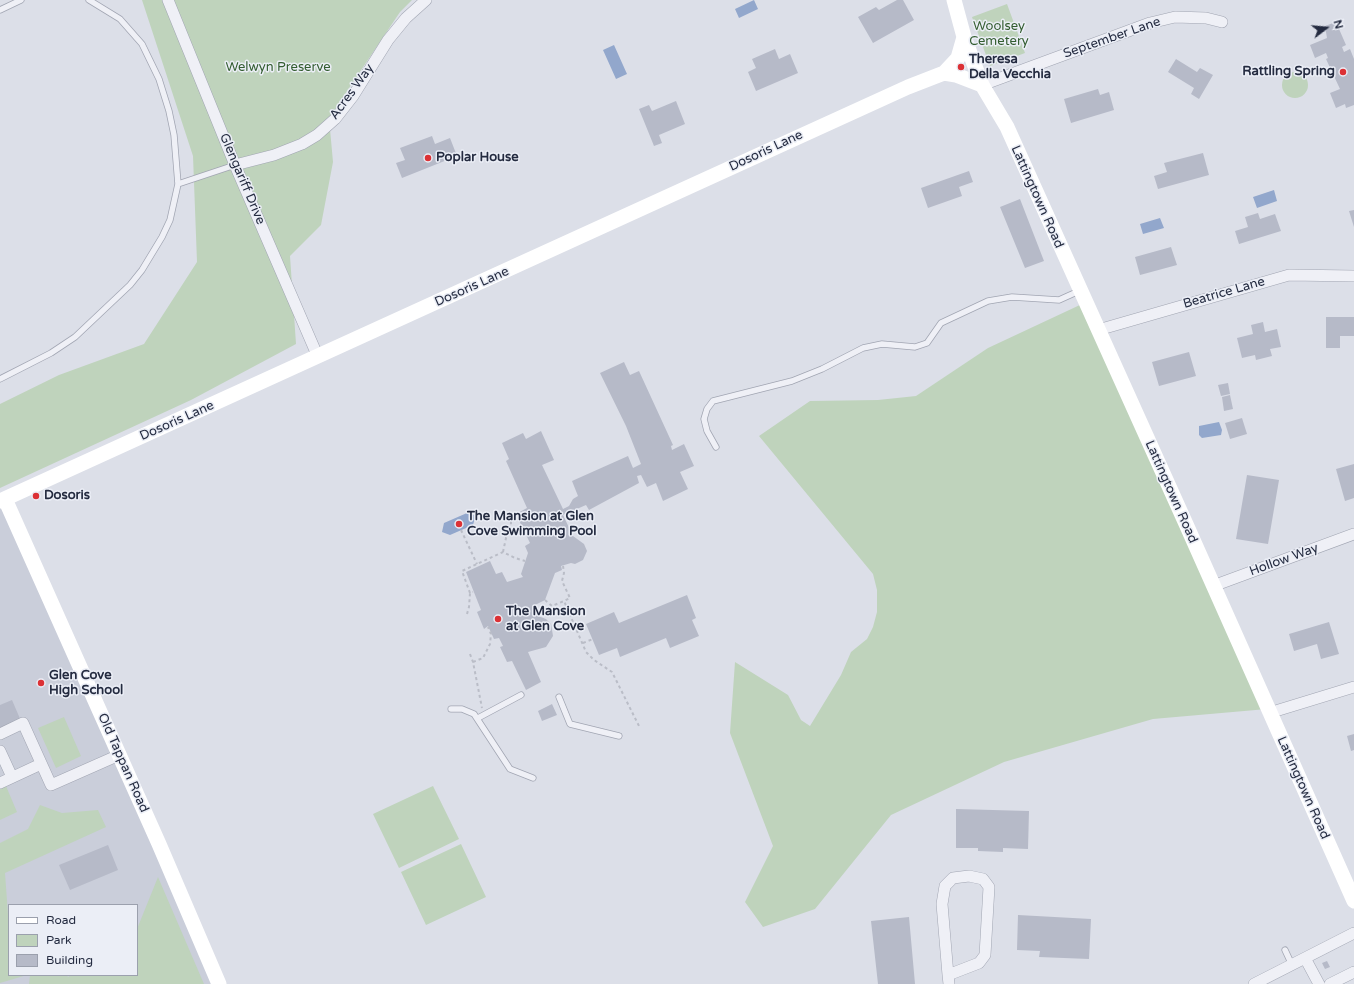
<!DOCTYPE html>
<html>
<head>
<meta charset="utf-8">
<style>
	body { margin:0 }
	#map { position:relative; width:1354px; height:984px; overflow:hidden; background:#dcdfe8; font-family:"Varela Round",sans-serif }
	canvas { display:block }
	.legend { position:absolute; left:8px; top:904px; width:130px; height:72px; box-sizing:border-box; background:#ebeef6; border:1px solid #9ba0ad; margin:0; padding:5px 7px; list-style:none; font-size:12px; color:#242b40 }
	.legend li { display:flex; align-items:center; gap:8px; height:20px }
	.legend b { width:20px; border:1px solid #9ba0ad }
	.north { position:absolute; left:1306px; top:8px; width:40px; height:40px; -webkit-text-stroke:3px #ebeef6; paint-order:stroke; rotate:74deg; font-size:11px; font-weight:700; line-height:16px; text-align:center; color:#242b40 }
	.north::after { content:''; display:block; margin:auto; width:14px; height:18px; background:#242b40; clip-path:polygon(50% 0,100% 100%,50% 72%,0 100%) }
</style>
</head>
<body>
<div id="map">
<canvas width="1354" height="984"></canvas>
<ul class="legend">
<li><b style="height:5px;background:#fff"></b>Road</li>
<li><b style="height:11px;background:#bfd3bc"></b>Park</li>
<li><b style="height:11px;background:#b6bac8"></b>Building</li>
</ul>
<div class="north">N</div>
</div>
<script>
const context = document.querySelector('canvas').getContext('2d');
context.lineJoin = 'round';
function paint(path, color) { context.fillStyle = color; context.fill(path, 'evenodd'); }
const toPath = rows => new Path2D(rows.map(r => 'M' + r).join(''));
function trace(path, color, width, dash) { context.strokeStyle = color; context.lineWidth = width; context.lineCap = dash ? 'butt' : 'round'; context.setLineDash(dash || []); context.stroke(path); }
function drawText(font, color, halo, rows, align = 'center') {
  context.font = font + ' "Varela Round",sans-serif'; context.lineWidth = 3; context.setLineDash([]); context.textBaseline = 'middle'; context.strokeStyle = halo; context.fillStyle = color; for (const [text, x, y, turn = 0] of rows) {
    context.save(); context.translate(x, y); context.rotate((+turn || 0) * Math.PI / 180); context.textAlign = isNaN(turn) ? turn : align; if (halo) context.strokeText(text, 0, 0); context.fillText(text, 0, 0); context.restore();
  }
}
paint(toPath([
	[3,506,213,984,0,984,0,507],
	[9,905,137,905,137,975,9,975]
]), '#caceda');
paint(toPath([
	[142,0,412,0,400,12,329,118,333,162,321,225,290,256,296,344,191,400,0,488,0,404,59,375,144,344,197,262,193,156],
	[1007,4,1025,53,990,66,972,17],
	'1282 85a13 13 0 1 1 26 0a13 13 0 1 1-26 0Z',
	[1082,304,1267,709,1153,719,1004,762,891,815,815,909,763,927,745,902,773,846,730,733,735,662,788,695,801,720,810,726,841,675,851,652,867,639,873,627,877,612,877,590,873,574,759,436,810,401,878,400,916,396,988,348],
	[64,717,81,756,56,768,38,728],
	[6,786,17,812,0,820,0,789],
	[433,786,459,839,399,868,373,814],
	[40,805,62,813,98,810,106,827,5,873,9,928,9,975,27,975,0,983,0,843,28,829],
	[461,844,486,897,426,925,401,872],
	[158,877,204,984,29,984,30,975,67,975,68,977,71,975,137,975,137,929]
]), '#bfd3bc');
paint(toPath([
	[754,0,758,9,739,18,735,9],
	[614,45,627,74,616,79,603,50],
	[1274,190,1277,201,1257,208,1253,197],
	[1160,218,1164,228,1143,234,1140,224],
	[1219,422,1222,430,1221,435,1202,438,1199,435,1199,426],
	[467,513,474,515,475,518,473,525,450,535,442,532,444,523]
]), '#92a7cc');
paint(toPath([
	[897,0,903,0,914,20,873,43,858,17,876,7,879,10],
	[1336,22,1346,45,1342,47,1344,52,1350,49,1354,59,1354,105,1346,108,1345,104,1336,108,1330,93,1340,89,1326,59,1328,58,1326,53,1315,58,1310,45,1327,38,1325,26],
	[775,49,779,59,790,54,798,73,756,91,748,72,756,68,752,59],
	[1176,59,1197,72,1200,68,1213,75,1199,99,1191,94,1194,88,1168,72],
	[1098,89,1100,95,1109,92,1114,110,1071,123,1064,99],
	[676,101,685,124,659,135,662,143,654,146,639,109,649,105,652,111],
	[432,136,435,144,450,138,457,156,402,178,396,163,405,160,400,148],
	[1203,153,1209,175,1158,189,1154,176,1167,172,1164,163],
	[969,171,973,182,959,187,962,196,928,208,921,188],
	[1020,199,1044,261,1025,268,1000,207],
	[1354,210,1354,227,1349,211],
	[1258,213,1260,219,1275,214,1281,231,1239,244,1235,231,1248,227,1245,217],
	[1171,247,1177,265,1140,275,1135,257],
	[1326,317,1354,317,1354,336,1340,336,1340,348,1326,348],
	[1263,322,1265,332,1277,329,1281,347,1270,349,1272,356,1256,360,1255,355,1242,358,1237,338,1253,334,1251,325],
	[1189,352,1196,376,1159,386,1152,362],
	[624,362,630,375,639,371,673,445,671,446,672,450,684,444,694,466,680,472,688,489,663,501,656,483,647,487,641,475,637,476,639,483,589,510,586,505,563,515,573,536,584,544,587,551,583,560,575,564,571,563,561,566,562,570,555,573,545,600,533,606,538,616,546,619,551,624,553,636,546,647,528,652,541,682,526,690,512,661,507,662,500,647,503,646,499,638,494,639,488,626,484,629,477,612,481,610,466,572,490,561,496,574,502,572,507,582,523,577,521,574,528,553,525,546,530,543,517,516,515,517,514,515,527,508,506,461,509,459,502,443,523,433,526,439,541,431,554,460,542,465,563,509,569,506,573,499,578,496,572,481,628,456,633,468,641,464,626,426,600,373],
	[1228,383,1230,394,1221,396,1218,385],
	[1230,395,1233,409,1224,411,1222,397],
	[1242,418,1247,434,1230,439,1225,423],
	[1354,464,1354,498,1345,501,1336,469],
	[1247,475,1279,480,1268,544,1236,539],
	[687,595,696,618,692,620,699,636,670,648,666,638,620,657,617,648,599,655,586,624,614,612,619,623],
	[1329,622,1339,654,1321,659,1317,644,1294,651,1289,634],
	[12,700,21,721,0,730,0,705],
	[552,704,557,715,542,721,538,711],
	[1354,734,1354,750,1351,751,1347,736],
	[956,809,1029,811,1028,849,1003,848,1003,852,978,851,978,848,956,848],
	[108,845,118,870,70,890,59,865],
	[1018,915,1091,919,1089,959,1039,957,1040,951,1017,950],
	[909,917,915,984,878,984,871,921],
	[1327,961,1330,967,1325,969,1322,963]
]), '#b6bac8');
const lane = toPath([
	[0,10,21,0],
	[178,184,235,165],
	[0,379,51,353,75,337,130,285,142,270,162,237,170,220,178,184,174,135,169,111,159,79,142,44,120,19,89,0],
	[716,447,707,431,704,419,707,409,713,401,792,381,822,369,863,348,882,344,915,347,927,343,941,323,988,301,1012,297,1059,300,1079,291],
	[559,697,570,724,619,736],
	[451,709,462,709,474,714,510,769,533,778],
	[478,718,521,695],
	[1285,950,1292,965]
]);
const street = toPath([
	[168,0,235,165,318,357],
	[982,85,1150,23,1175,17,1206,18,1222,22],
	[235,165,274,155,302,144,317,135,335,119,353,96,388,40,406,18,426,0],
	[1098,330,1289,275,1354,276],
	[1213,586,1354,534],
	[1269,713,1354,687],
	[0,734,23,723,51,785,119,755],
	[0,751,12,777],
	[0,783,41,764],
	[1305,958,1319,984],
	[948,975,979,963,985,955,989,887,983,879,969,876,953,878,945,886,942,904,948,975,949,984],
	[1254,984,1354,933],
	[1330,984,1354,972]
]);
trace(lane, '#a1a5b2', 7);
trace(street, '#a1a5b2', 12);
trace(toPath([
	[461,530,477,564],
	[503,552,506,538,511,532,511,520,514,516],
	[563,566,564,573,562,581,570,598,564,601],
	[470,593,462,571,503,552,515,558,525,561],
	[545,600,552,606,564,601,586,652,594,660,612,672,639,726],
	[467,614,469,607,470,593,473,592],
	[583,643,593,639],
	[470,654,473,662,482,708],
	[473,662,483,658,490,644,491,634,488,627]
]), '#babdc7', 2, [3, 3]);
trace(lane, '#eff0f6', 5.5);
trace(street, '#eff0f6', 11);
trace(toPath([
	[964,37,982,85],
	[944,73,956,75,982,85,1007,127,1186,524,1354,901],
	[5,499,159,844,219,984],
	[0,501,908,87,944,73,958,58,964,37,954,0]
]), '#fff', 15);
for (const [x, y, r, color] of [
	[961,67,4,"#dc3135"],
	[1343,72,4,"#dc3135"],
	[428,158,4,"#dc3135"],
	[36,496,4,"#dc3135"],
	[459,524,4,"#dc3135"],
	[498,619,4,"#dc3135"],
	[41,683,4,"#dc3135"]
]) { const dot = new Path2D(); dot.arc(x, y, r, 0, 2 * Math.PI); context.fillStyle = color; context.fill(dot); trace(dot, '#ebeef6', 1.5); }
drawText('13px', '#335d30', '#ebeef6', [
	["Woolsey",999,27],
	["Cemetery",999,42],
	["Welwyn Preserve",278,68]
]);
drawText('13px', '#242b40', '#ebeef6', [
	["September Lane",1112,38,-19],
	["Acres Way",352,92,-54],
	["Dosoris Lane",766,151,-25],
	["Glengariff Drive",242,179,67],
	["Lattingtown Road",1037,197,66],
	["Dosoris Lane",472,287,-24],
	["Beatrice Lane",1224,293,-16],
	["Dosoris Lane",177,421,-24],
	["Lattingtown Road",1171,492,66],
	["Hollow Way",1284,560,-20],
	["Old Tappan Road",123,763,66],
	["Lattingtown Road",1303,788,66]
]);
drawText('bold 13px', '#242b40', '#ebeef6', [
	["Theresa",969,60],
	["Della Vecchia",969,75],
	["Rattling Spring",1335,72,"right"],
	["Poplar House",436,158],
	["Dosoris",44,496],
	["The Mansion at Glen",467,517],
	["Cove Swimming Pool",467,532],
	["The Mansion",506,612],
	["at Glen Cove",506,627],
	["Glen Cove",49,676],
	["High School",49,691]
], 'left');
</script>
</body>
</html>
